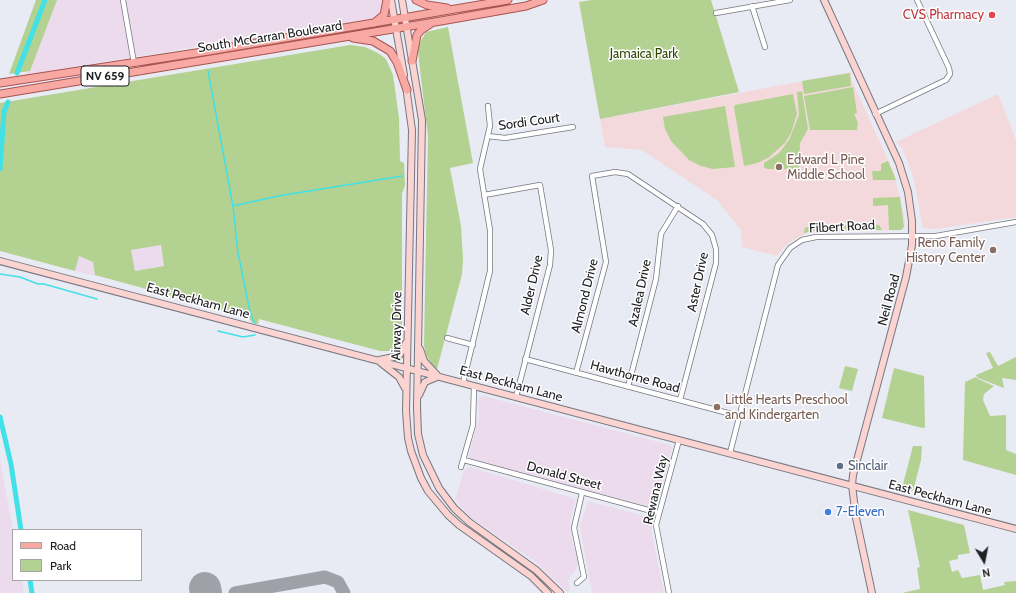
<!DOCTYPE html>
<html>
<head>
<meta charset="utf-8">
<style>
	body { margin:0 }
	#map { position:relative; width:1016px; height:593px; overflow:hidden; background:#e8eaf4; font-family:Cabin,sans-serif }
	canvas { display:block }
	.legend { position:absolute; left:12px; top:529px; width:130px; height:52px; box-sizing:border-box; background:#fff; border:1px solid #a6a6a7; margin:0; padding:5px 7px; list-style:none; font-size:12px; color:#202024 }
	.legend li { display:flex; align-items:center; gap:8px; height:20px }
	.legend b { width:20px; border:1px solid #a6a6a7 }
	.north { position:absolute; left:964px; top:541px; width:40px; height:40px; -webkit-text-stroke:3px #fff; paint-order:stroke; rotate:170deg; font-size:11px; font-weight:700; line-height:16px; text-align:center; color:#202024 }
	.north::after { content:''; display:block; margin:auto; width:14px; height:18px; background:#202024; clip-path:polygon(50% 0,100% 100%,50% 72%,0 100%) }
</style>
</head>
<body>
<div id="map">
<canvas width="1016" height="593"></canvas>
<ul class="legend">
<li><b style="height:5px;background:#f8a9a4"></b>Road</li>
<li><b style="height:11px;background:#b3d191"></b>Park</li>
</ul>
<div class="north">N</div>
</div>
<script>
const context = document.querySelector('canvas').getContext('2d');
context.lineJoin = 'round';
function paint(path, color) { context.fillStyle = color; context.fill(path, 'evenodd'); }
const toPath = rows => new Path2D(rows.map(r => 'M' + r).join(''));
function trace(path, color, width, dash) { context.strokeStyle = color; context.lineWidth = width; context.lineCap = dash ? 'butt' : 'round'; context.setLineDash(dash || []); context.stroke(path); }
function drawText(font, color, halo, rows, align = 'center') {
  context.font = font + ' Cabin,sans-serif'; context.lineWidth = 3; context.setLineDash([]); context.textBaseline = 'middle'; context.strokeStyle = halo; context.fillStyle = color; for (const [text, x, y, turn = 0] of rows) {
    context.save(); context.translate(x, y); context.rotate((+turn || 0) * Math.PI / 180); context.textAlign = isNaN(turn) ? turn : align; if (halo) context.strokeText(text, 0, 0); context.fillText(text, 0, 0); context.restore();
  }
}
paint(toPath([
	[54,0,383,0,379,14,369,20,235,42,200,46,25,76],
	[161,245,164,266,135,271,131,250],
	[79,256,93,262,96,276,75,271],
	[484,396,670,445,672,449,657,505,651,507,471,459,469,455,479,417,478,401,479,398],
	[0,459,13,531,13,580,22,580,24,593,0,593],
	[469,467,573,498,575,502,570,521,571,536,578,562,576,569,568,580,570,590,567,592,533,560,470,517,455,500,464,470],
	[588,501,652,518,652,534,664,593,592,593,580,527]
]), '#ecdbec');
paint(toPath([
	[851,72,852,81,894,173,904,215,905,227,901,230,808,232,787,244,777,256,742,247,741,230,717,200,642,150,605,147,600,119],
	[998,94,1016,140,1016,217,936,229,923,228,913,176,902,148,896,142]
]), '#f4d9dc');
paint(toPath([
	[36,0,57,0,30,71,9,74],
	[592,0,711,0,739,92,600,119,579,2],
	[448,27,473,163,450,168,461,226,463,259,462,274,437,369,432,365,426,355,424,345,428,137,418,52,419,44,426,32],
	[350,45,365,47,378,53,386,59,393,75,399,118,400,161,404,163,405,185,402,194,402,324,398,345,391,351,380,351,259,319,258,324,252,323,249,317,95,275,93,262,79,256,75,271,0,251,0,103],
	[161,245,164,266,135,271,131,250],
	[850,73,851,86,804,94,802,81],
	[853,87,857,113,854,114,858,123,857,130,810,130,804,96],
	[802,91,808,129,800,143,799,169,768,169,764,168,764,163,779,153,789,140,799,115,797,92],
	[793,94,797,114,791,133,785,143,768,158,757,163,744,166,734,107,735,105],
	[725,106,735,167,713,169,701,166,689,160,671,141,665,129,663,117],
	[888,161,896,180,873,180,872,171,881,171,881,164],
	[900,197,904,227,901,230,889,230,888,205,873,206,873,198],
	[876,225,879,225,882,230,817,230,804,233,804,232,805,228,810,226],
	[990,352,998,366,1016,357,1016,380,1002,378,1004,388,978,378,976,375,993,368,986,353],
	[845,366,858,369,852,391,839,388],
	[894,368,924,376,925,427,923,428,882,418],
	[976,377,978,379,994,386,984,394,983,400,990,416,1006,415,1006,450,1016,454,1016,475,963,460,965,382],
	[913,446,922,446,921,460,913,491,902,488],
	[908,510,964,525,970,553,958,555,958,559,949,561,952,572,958,570,962,578,980,575,983,590,1005,585,1004,582,1016,581,1016,593,902,593,920,589,917,568,920,567]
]), '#b3d191');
trace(toPath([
	[208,71,233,206,238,253,250,312,255,323],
	[233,206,278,196,402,176],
	[0,274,20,277,38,284,44,284,97,299],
	[218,331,243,337,255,335]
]), '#42e0e7', 1.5);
trace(toPath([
	[17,73,45,0],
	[0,169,4,112,8,102],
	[0,417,11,464,21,530],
	[30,580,32,593]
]), '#42e0e7', 5);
trace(toPath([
	[235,593,325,577,338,582,344,593]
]), '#a0a1a8', 13);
trace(toPath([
	[205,588,206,593]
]), '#a0a1a8', 32);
const street = toPath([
	[123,0,134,63],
	[752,6,765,47],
	[716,13,790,0],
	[875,114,946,80,950,74,949,68,917,0],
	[488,136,505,138,573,127],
	[484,195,540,185,551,250,550,265,516,397],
	[447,338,473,345],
	[525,359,739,416],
	[576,373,606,262,592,176,615,172,628,174,703,224,712,235,716,249,716,263,680,400],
	[463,383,490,271,490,230,480,169,490,126,488,106],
	[628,387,656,279,661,234,678,206],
	[730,453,778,265,790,248,802,240,816,237,936,236,1016,222],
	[464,460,659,513],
	[461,467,473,425,474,386],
	[577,583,584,577,574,528,582,493],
	[669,593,656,525,679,440]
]);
const secondary = toPath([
	[391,0,404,75],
	[402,0,422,120,417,407,418,434,423,455,439,488,454,508,469,522,536,570,560,593],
	[824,0,899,163,908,192,912,221,912,245,906,277,853,475,852,485,856,518,872,593],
	[406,86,412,130,406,411,408,438,411,451,421,478,428,491,448,515,459,525,531,576,548,593],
	[0,261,1016,529],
	[420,349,424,361,437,375],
	[379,360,399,356,406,343],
	[381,363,399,377,405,388],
	[419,395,425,382,437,377]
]);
const primary = toPath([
	[416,0,427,5,447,8],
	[374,23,384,15,387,0],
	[353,38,373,41,390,51,397,62,407,90],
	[412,61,417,35,421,30,430,24],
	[0,83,209,51,508,0],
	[0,94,441,21,526,6,543,0]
]);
trace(street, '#767780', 6);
trace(secondary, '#767780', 8);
trace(primary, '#a95450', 9);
trace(street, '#fff', 4.5);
trace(secondary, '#fbd4d1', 6);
trace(primary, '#f8a9a4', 7);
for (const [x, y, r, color] of [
	[992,15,4,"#e0444e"],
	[779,167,4,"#8d6e63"],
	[993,250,4,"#8d6e63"],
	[717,407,4,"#8d6e63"],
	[840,466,4,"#5c6f8a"],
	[828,512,4,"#3f7fe0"]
]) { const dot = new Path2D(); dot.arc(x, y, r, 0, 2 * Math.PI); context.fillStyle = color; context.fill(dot); trace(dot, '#fff', 1.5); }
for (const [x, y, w] of [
	[105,76,48]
]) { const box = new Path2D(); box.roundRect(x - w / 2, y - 10, w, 20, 3); context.fillStyle = '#fff'; context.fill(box); trace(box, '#202024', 1); }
drawText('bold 12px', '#202024', null, [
	["NV 659",105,76]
]);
drawText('13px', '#be3a42', '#fff', [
	["CVS Pharmacy",984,15]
], 'right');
drawText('13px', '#202024', '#fff', [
	["South McCarran Boulevard",270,37,-9],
	["Sordi Court",529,122,-8],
	["Filbert Road",842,227,-3],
	["Aster Drive",698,282,-78],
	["Alder Drive",532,285,-77],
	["Azalea Drive",640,293,-78],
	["Almond Drive",585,296,-76],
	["Neil Road",889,300,-75],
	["East Peckham Lane",198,301,15],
	["Airway Drive",397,326,-89],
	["Hawthorne Road",635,377,15],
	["East Peckham Lane",511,384,15],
	["Donald Street",564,476,15],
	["Rewana Way",656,490,-77],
	["East Peckham Lane",940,498,15]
]);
drawText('13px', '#2e4602', '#fff', [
	["Jamaica Park",644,54]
]);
drawText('13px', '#785e54', '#fff', [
	["Edward L Pine",787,160],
	["Middle School",787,175],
	["Reno Family",985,243,"right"],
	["History Center",985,258,"right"],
	["Little Hearts Preschool",725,400],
	["and Kindergarten",725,415]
], 'left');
drawText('13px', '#4e5e75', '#fff', [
	["Sinclair",848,466]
], 'left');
drawText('13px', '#366cbe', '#fff', [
	["7-Eleven",836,512]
], 'left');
</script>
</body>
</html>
